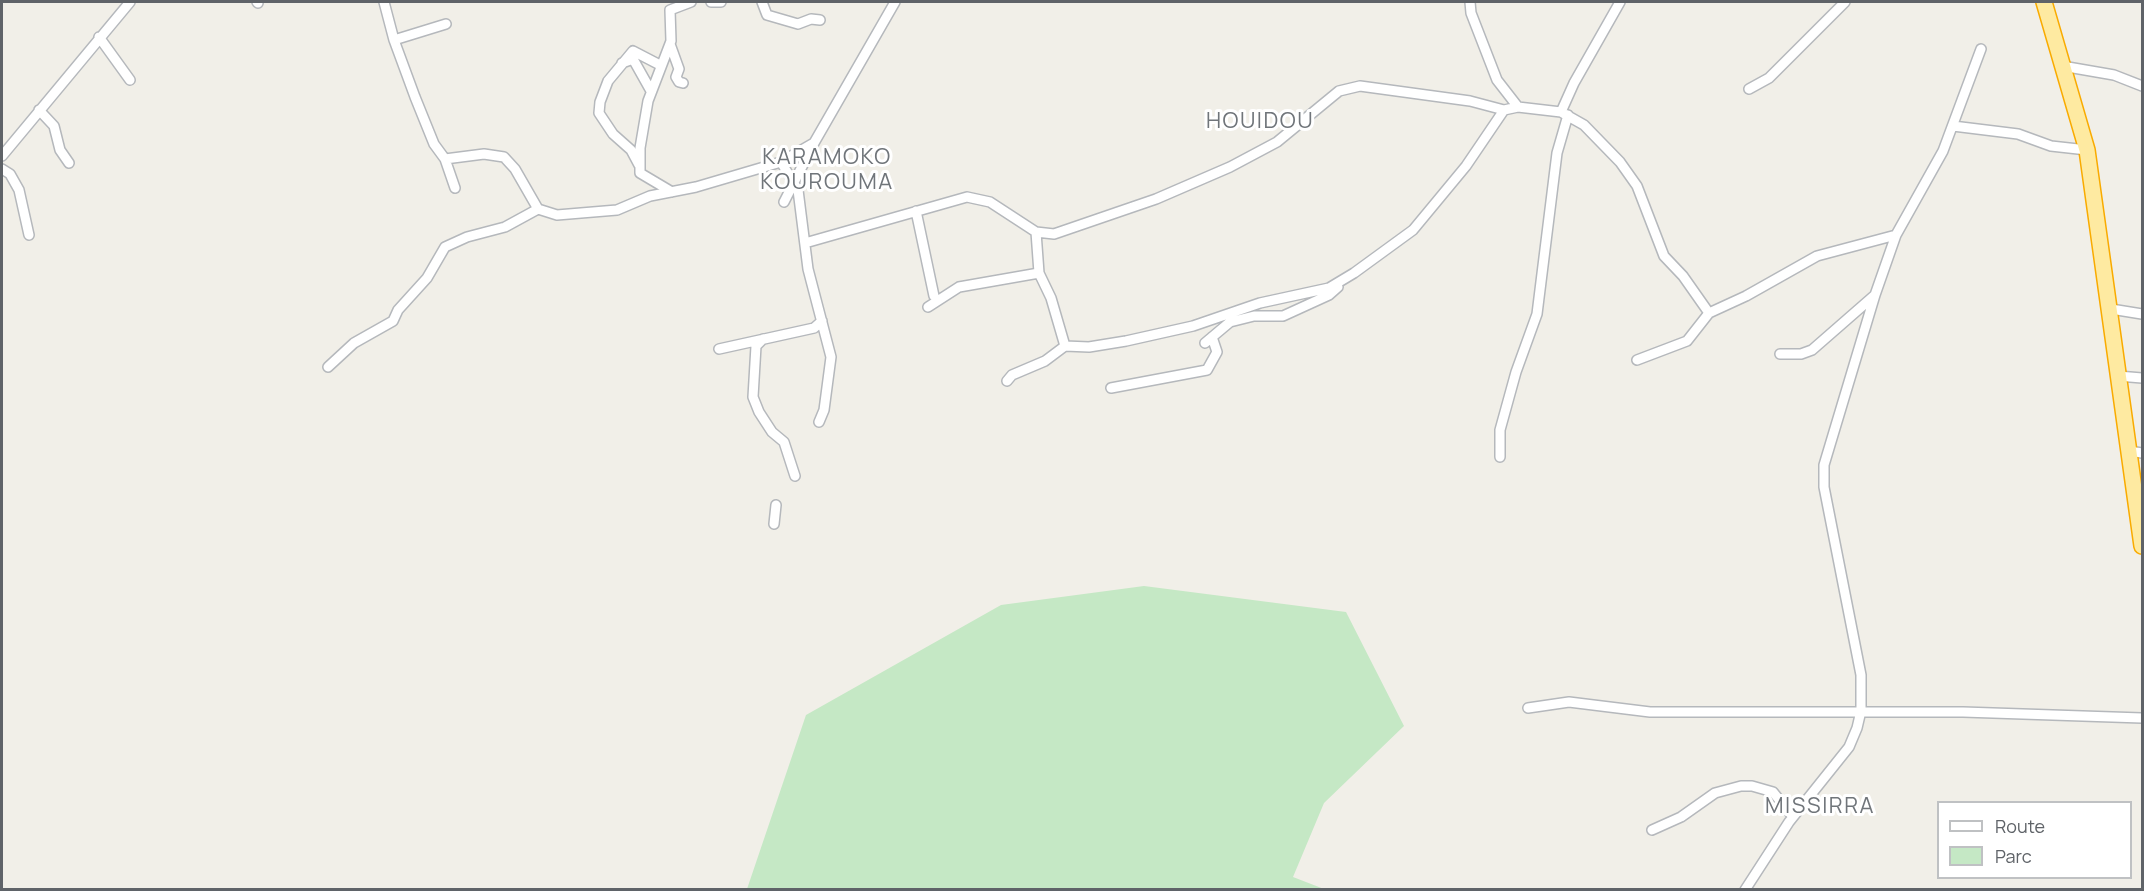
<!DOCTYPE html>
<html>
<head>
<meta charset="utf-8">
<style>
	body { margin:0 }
	#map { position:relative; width:2144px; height:891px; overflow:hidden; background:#f1efe8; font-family:Manrope,sans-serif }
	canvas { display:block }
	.frame { position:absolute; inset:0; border:3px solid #5f6368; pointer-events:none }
	.legend { position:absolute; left:1937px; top:801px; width:195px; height:78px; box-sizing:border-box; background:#fff; border:2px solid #bfc1c3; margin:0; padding:8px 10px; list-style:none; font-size:18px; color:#5f6368 }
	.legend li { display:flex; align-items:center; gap:12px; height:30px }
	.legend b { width:30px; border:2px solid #bfc1c3 }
</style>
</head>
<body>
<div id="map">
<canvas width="2144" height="891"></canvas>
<div class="frame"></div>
<ul class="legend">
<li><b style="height:8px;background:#fff"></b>Route</li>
<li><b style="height:16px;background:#c5e8c5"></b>Parc</li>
</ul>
</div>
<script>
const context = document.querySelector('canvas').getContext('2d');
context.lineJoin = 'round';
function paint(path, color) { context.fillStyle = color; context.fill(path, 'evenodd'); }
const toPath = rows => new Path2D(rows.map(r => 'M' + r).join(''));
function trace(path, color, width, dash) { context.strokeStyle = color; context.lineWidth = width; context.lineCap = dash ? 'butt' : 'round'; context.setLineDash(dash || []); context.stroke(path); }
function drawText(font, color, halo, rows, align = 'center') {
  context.font = font + ' Manrope,sans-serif'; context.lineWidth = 6; context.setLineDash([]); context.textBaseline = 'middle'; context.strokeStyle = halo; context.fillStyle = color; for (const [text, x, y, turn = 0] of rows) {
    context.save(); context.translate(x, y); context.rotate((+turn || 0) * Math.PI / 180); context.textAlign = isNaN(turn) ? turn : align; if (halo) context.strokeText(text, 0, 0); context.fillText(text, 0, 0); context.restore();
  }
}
paint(toPath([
	[1144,586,1346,612,1404,726,1324,803,1293,877,1324,889,747,889,806,715,1001,605]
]), '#c5e8c5');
const minor = toPath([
	[257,2,258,3],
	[384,2,394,40,415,97,434,144,445,159,455,188],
	[711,2,721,2],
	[762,2,767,15,798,24,811,19,820,20],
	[1470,2,1471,13,1497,80,1518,107],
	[99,37,130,80],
	[394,40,446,24],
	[670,44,679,69,676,77,679,82,683,83],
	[622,63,633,59,651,91],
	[2062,66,2114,75,2142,86],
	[1749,89,1769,78,1845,2],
	[39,110,54,126,60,150,69,163],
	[1561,112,1574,83,1620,2],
	[1953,126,2018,134,2051,146,2087,150],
	[2,156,130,2],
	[445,159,484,154,504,157,515,169,538,209,557,215,617,210,650,196,696,187,781,162,814,143,895,2],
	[781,162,798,190,808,269,831,357,824,410,819,422],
	[639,165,631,150,613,134,599,113,600,102,608,81,633,51,660,65],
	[2,169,10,174,19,190,29,235],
	[672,192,640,173,640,148,648,101,671,41,670,10,691,2],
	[784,202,814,143],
	[916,211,934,296],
	[1036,232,1039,273,1051,298,1065,346],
	[805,243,967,197,990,202,1036,232,1054,234,1156,199,1230,167,1277,142,1339,91,1360,86,1470,101,1504,110,1518,107,1561,112,1584,125,1620,162,1637,186,1664,256,1683,276,1709,313],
	[928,307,959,287,1039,273],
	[2111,309,2142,314],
	[763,339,756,346,753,397,759,412,772,432,784,442,795,476],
	[1205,343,1230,322,1254,316,1283,316,1329,295,1338,287],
	[719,349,814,328,822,321],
	[1780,354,1801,354,1812,350,1875,295],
	[1637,360,1687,341,1709,313,1746,296,1817,256,1896,235],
	[328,367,354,343,393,321,398,310,427,278,445,247,467,237,505,227,538,209],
	[2118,376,2142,378],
	[1007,381,1012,375,1045,361,1065,346,1089,347,1126,341,1193,326,1260,303,1329,288,1354,273,1413,230,1466,166,1504,110],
	[1111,388,1207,370,1217,352,1212,337],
	[2129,451,2142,453],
	[1500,457,1500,430,1516,372,1537,314,1557,153,1568,115],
	[774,524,776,505],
	[1528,708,1569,702,1650,712,1963,712,2142,718],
	[1652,830,1681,817,1715,793,1741,786,1752,786,1773,792,1793,817],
	[1745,890,1789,822,1849,747,1857,728,1861,711,1861,675,1824,487,1824,465,1875,295,1896,235,1943,151,1981,49]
]);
const trunk = toPath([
	[2044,2,2087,150,2142,546]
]);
trace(minor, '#b5b8bc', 12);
trace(trunk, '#f9ab00', 18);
trace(minor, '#fff', 9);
trace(trunk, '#feeaa1', 15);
context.letterSpacing = '1.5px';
drawText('22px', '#70757a', '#fff', [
	["HOUIDOU",1260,122],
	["KARAMOKO",827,158],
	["KOUROUMA",827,183],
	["MISSIRRA",1820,807]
]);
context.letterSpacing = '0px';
</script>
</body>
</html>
